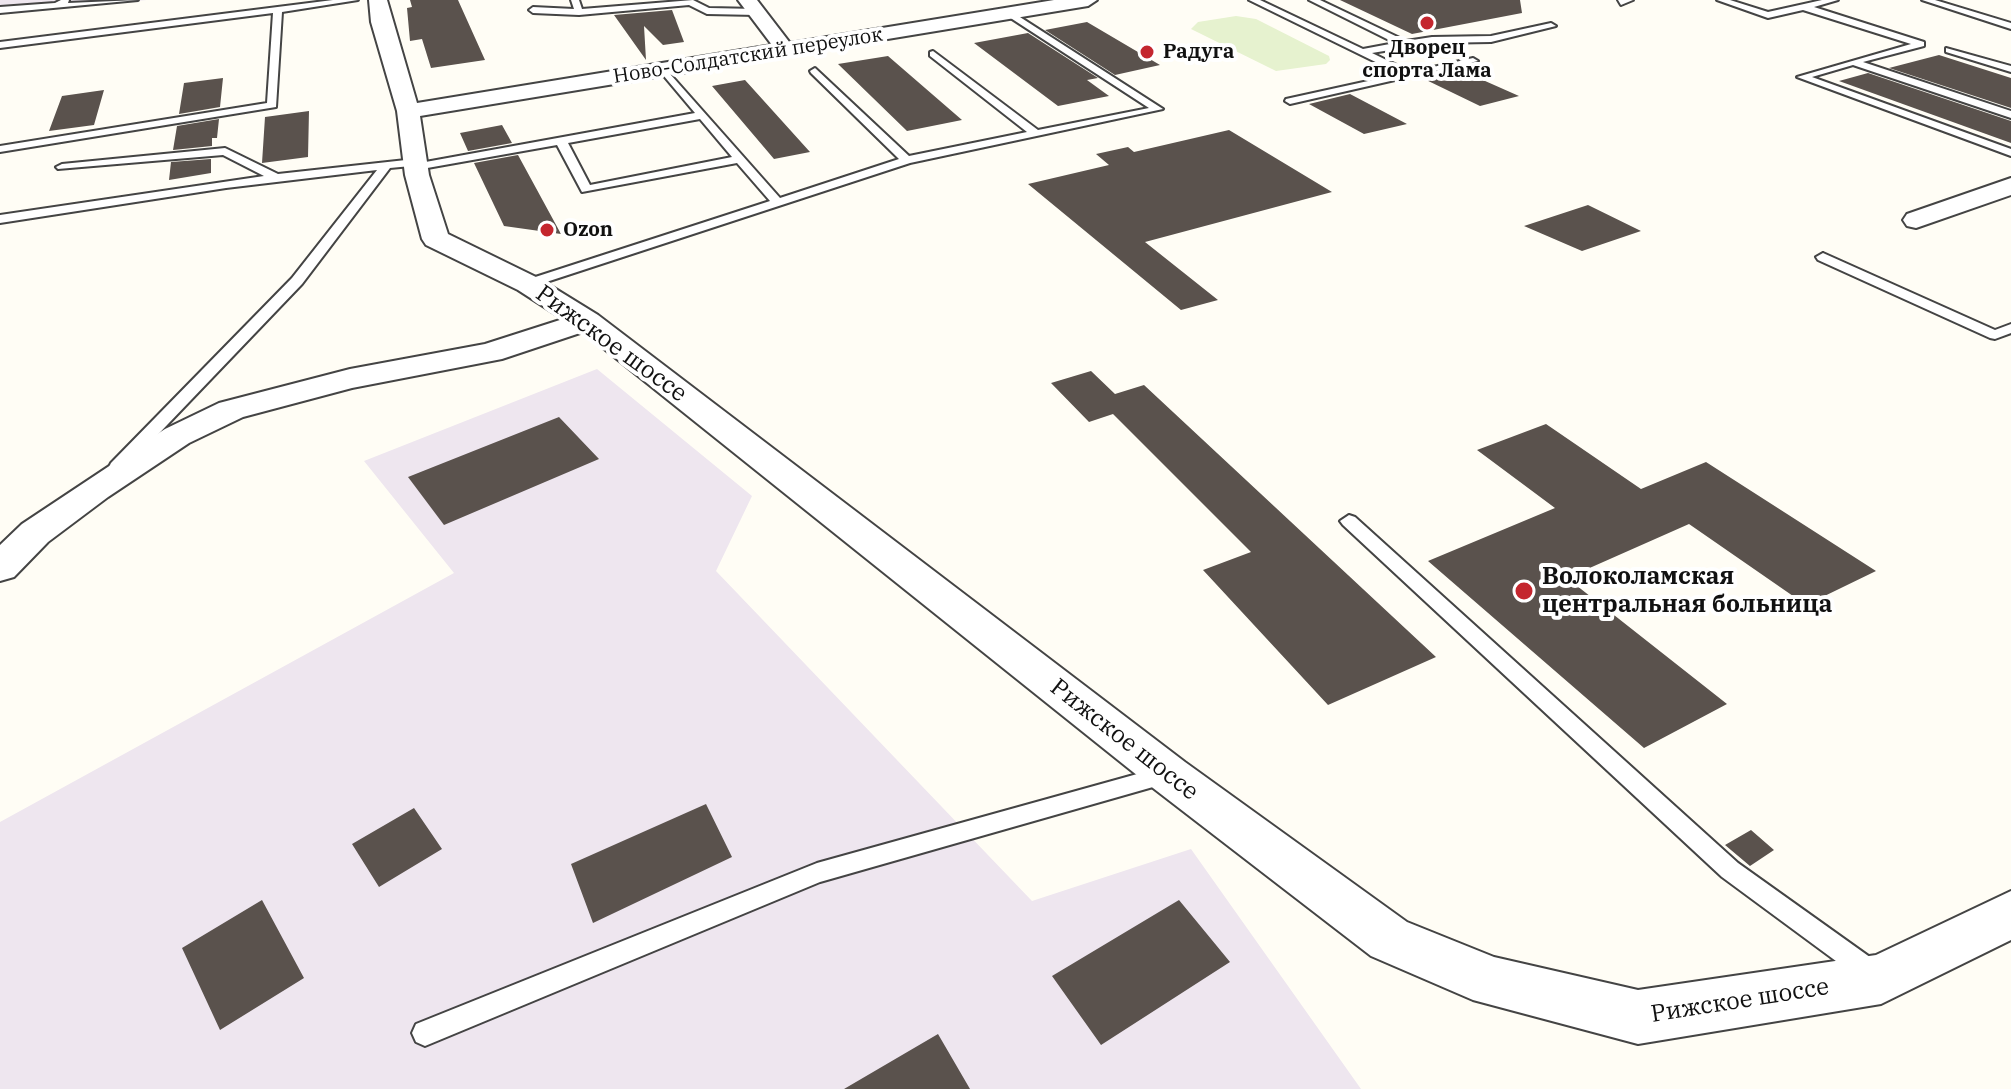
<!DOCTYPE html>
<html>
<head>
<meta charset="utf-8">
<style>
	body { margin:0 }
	canvas { display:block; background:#fffdf5 }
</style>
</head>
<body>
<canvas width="2011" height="1089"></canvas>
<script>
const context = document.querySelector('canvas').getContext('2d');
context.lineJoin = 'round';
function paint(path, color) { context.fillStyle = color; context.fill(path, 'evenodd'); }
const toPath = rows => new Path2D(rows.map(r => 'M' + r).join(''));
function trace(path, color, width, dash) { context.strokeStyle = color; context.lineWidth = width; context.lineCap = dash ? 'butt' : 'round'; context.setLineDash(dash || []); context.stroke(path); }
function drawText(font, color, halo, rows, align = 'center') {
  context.font = font + ' "IBM Plex Serif",serif'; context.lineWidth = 8; context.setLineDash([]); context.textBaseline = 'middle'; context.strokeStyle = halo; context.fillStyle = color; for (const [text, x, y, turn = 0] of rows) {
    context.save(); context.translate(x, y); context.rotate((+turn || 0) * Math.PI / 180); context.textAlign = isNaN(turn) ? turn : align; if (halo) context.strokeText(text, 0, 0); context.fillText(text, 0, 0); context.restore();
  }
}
paint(toPath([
	[0,0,147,0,0,13],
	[597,369,752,496,716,571,1032,901,1191,849,1361,1089,0,1089,0,822,454,573,364,461]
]), '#eee6ef');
paint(toPath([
	[1236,16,1256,19,1329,56,1330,60,1326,64,1276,71,1191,29,1198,22]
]), '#e6f2cf');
paint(toPath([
	[410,0,458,0,485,60,431,68,422,39,410,41,407,8,412,7],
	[1340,0,1520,0,1522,13,1412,34],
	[672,10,684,42,663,45,644,26,646,60,614,15],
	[1087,22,1160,65,1115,75,1045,30],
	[1028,33,1098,78,1087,80,1109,96,1058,106,974,43],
	[1939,55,2011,78,2011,108,1889,68],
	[888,56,962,120,907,131,838,64],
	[1458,69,1519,96,1480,106,1420,77],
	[1868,73,2011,121,2011,143,1839,81],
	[223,78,220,107,179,114,184,83],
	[745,80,810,152,774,159,712,86],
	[104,90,94,125,49,131,62,96],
	[1350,94,1407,124,1364,134,1309,104],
	[309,111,308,157,262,163,265,117],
	[219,119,217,138,212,138,212,146,173,150,177,126],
	[502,125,512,143,468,151,460,133],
	[1229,130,1332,192,1145,242,1218,300,1181,310,1028,184,1109,165,1096,154,1128,147,1134,152],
	[518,155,561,234,504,226,474,163],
	[211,159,211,173,169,180,171,162],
	[1588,205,1641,231,1582,251,1524,226],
	[1091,371,1115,394,1144,385,1436,657,1328,705,1203,570,1251,552,1113,414,1089,422,1051,383],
	[559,417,599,459,444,525,408,477],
	[1546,424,1641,489,1706,462,1876,571,1806,605,1689,524,1567,578,1727,704,1644,748,1428,561,1555,508,1477,450],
	[706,804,732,857,593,923,571,864],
	[414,808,442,849,379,887,352,844],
	[1751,830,1774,850,1750,866,1725,845],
	[262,900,304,978,220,1030,182,948],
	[1179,900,1230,962,1101,1045,1052,976],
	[938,1034,970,1089,844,1089]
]), '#5a524d');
const service = toPath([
	[61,0,69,0,68,3,138,0,0,13,0,7,55,3,61,0],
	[333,0,358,0,282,12,276,107,0,152,0,146,267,103,273,13,0,48,0,42,333,0],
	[571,0,579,0,582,9,693,0,709,8,757,9,761,12,757,15,707,14,689,5,579,15,533,13,529,10,533,7,574,9,571,0],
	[1249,0,1260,0,1363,49,1395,43,1309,0,1320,0,1406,41,1432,37,1491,36,1551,23,1556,26,1491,42,1432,43,1372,53,1411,72,1473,58,1478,61,1290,104,1285,101,1286,99,1400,74,1249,0],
	[1618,0,1633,0,1621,5,1618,0],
	[1717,0,1730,0,1768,12,1822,0,1838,0,1814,7,1924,42,1924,46,1863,62,2011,111,2011,118,1853,65,1812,77,2011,149,2011,156,1797,77,1911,44,1803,10,1768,18,1717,0],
	[1922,0,1935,0,2011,23,2011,29,1922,0],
	[1009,10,1163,109,910,163,528,288,523,287,523,281,770,201,737,163,582,192,557,145,416,170,411,166,390,168,302,284,123,471,117,472,109,467,111,463,292,278,377,170,226,188,0,223,0,215,264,176,223,155,58,169,56,167,62,164,225,148,278,174,415,159,420,163,695,113,658,69,663,66,780,198,899,159,811,73,810,71,815,68,909,156,1027,132,930,56,930,52,933,51,1038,130,1149,108,1006,15,1009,10],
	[700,119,732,157,590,185,568,143,700,119],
	[1946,48,2011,66,2011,72,1946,52,1946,48],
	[1823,253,1995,330,2011,324,2011,333,1995,339,1990,338,1818,260,1816,257,1823,253],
	[1349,515,1355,517,1738,863,1881,965,1885,973,1881,981,1872,985,1863,981,1722,877,1343,525,1340,521,1349,515],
	[1166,766,1174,769,1177,775,1174,781,820,882,425,1046,416,1042,412,1033,416,1024,817,863,1166,766]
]);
const minor = toPath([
	[369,0,387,0,417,103,772,45,738,0,757,0,790,43,1054,0,1097,0,1088,6,420,116,429,175,448,234,538,278,598,315,1185,762,1407,922,1494,957,1638,990,1876,955,2011,891,2011,940,1881,1004,1638,1044,1473,1000,1371,956,1153,788,583,332,502,359,352,388,243,417,189,443,108,497,48,542,14,577,0,581,0,545,22,524,165,429,219,403,350,369,485,344,563,319,518,290,426,245,422,239,405,175,397,111,371,22,369,0],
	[2011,178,2011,195,1916,228,1907,226,1903,220,1907,214,2011,178]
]);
trace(service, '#444', 4);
trace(minor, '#444', 4);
paint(service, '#fff');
paint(minor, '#fff');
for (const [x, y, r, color] of [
	[1427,23,8,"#c4262e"],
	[1147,52,8,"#c4262e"],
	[547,230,8,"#c4262e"],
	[1524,591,10,"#c4262e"]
]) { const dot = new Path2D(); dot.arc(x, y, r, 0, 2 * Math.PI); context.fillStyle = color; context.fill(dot); trace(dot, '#fff', 3); }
drawText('bold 20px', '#111', '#fff', [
	["Дворец",1427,48,"center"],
	["спорта Лама",1427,71,"center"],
	["Радуга",1163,52],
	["Ozon",563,230]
], 'left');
drawText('20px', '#111', '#fff', [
	["Ново-Солдатский переулок",748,56,-9]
]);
drawText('24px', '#111', '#fff', [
	["Рижское шоссе",611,344,36],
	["Рижское шоссе",1124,740,38],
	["Рижское шоссе",1740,1001,-9]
]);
drawText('bold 24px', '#111', '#fff', [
	["Волоколамская",1542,577],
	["центральная больница",1542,605]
], 'left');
</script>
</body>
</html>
